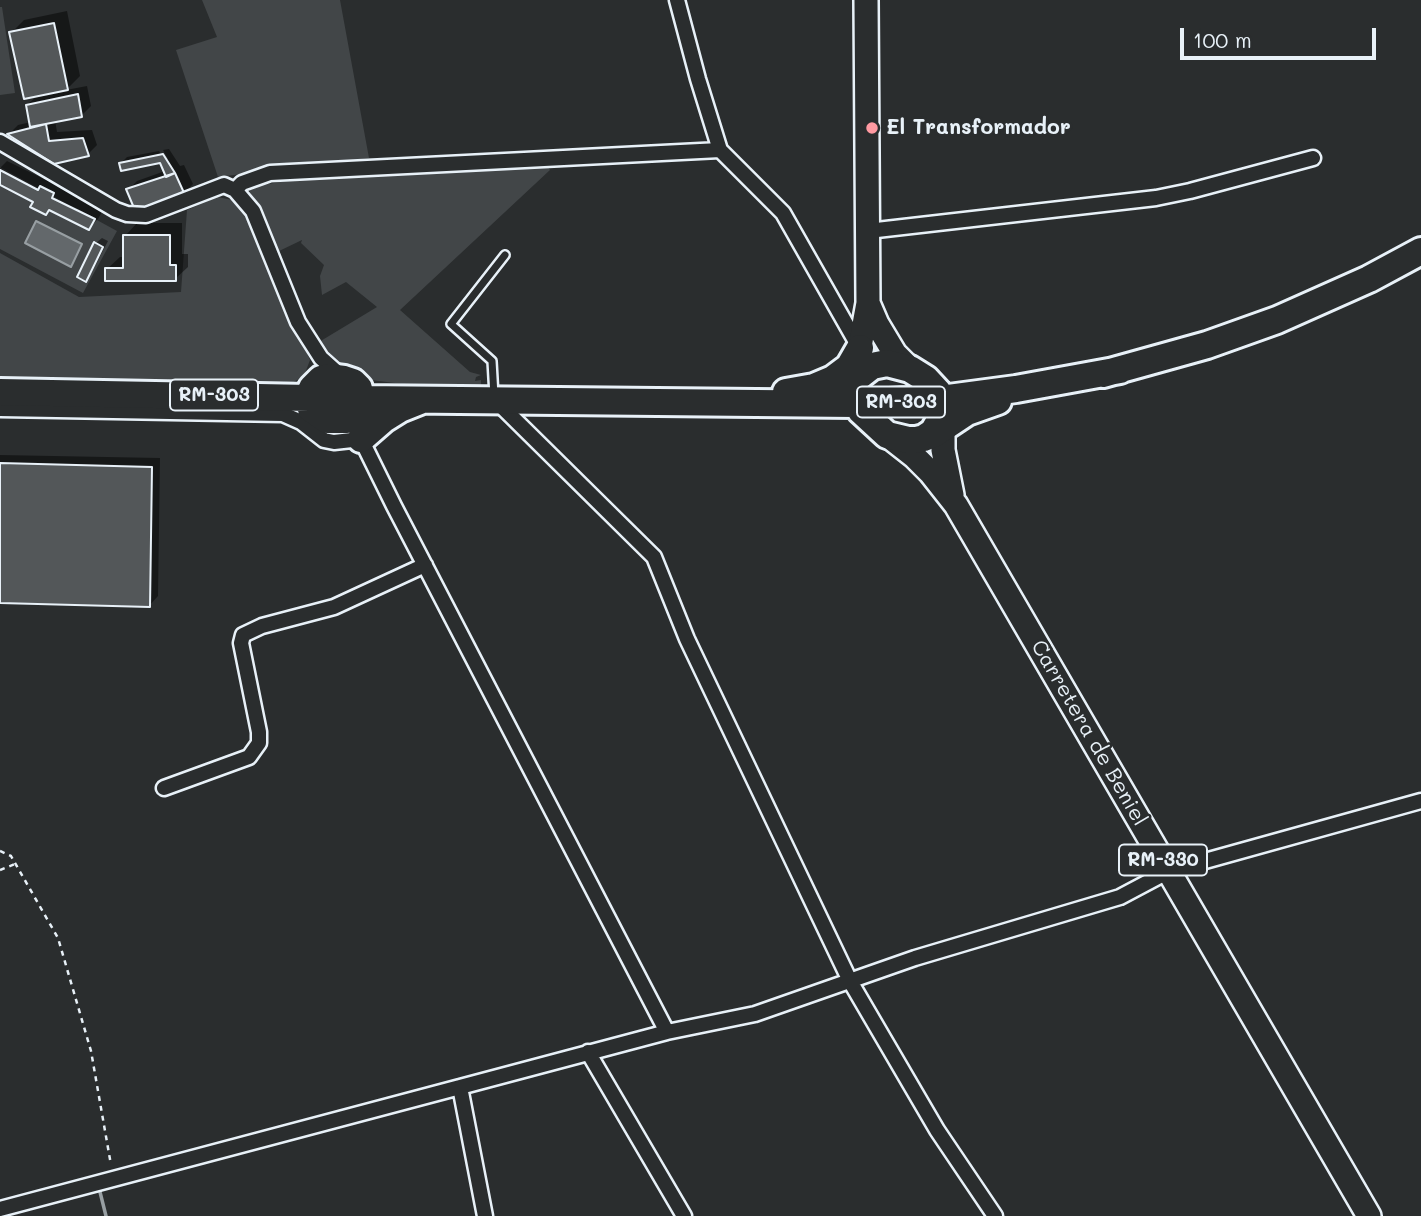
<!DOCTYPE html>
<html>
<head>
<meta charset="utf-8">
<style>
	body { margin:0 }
	#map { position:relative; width:1421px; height:1216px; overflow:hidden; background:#2a2d2e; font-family:Mali,sans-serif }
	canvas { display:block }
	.scale { position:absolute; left:1180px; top:28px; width:196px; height:32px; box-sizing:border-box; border:4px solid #e8f1f8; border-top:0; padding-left:9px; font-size:21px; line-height:24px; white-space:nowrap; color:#e8f1f8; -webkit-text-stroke:5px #2a2d2e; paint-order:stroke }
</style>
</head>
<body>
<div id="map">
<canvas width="1421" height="1216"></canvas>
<div class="scale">100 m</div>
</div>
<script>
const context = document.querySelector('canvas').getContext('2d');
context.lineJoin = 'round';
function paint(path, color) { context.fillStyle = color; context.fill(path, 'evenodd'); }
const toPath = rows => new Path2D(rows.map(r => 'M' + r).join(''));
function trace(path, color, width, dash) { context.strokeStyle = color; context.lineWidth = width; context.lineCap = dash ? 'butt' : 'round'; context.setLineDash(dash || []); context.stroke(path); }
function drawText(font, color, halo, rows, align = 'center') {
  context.font = font + ' Mali,sans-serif'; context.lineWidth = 5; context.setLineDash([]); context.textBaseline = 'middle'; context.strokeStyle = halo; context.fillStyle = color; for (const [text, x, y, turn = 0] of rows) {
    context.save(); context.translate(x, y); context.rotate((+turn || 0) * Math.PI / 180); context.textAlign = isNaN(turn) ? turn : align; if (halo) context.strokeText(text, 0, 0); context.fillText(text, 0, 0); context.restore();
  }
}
paint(toPath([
	[202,0,340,0,369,158,218,177,176,50,217,37],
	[0,7,2,7,15,93,0,95],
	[547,165,550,170,400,310,470,372,481,375,476,377,475,381,481,380,481,385,478,387,418,386,371,380,342,366,319,342,377,307,346,282,322,295,320,276,324,265,301,243,302,240,277,252,250,193,250,189,256,186,292,180,380,172],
	[0,167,117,231,83,293,0,249],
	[217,197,238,201,245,210,310,360,304,376,290,384,276,385,215,385,111,380,0,380,0,253,79,297,181,292,187,210]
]), '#424648');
const water = toPath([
	[36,221,82,244,71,267,25,243,36,221]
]);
paint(water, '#63686b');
trace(water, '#989fa3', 2);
paint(toPath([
	[67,11,80,76,66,90,87,86,91,106,82,115,55,120,57,132,92,130,97,145,88,154,9,134,18,125,31,122,27,105,38,95,11,33,24,20],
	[169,149,180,166,184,165,193,184,184,193,128,190,137,181,165,171,161,161,121,163,127,157,159,151,164,159,168,159,163,150],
	[7,161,48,181,51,178,62,184,60,188,103,210,98,219,89,228,0,183,0,168],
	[137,223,182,223,182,254,188,254,188,267,175,279,107,269,120,257,125,257,125,236],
	[102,238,108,241,91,274,85,280,96,243],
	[0,455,160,458,158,596,149,606,0,601]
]), '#0007');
trace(toPath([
	[99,1188,106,1216]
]), '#989fa3', 3.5);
const building = toPath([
	[54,23,68,90,24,99,9,32,54,23],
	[78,94,82,117,30,127,26,105,78,94],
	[46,124,49,141,83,138,89,156,54,164,7,134,46,124],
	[163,154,175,173,166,177,160,163,121,171,119,163,163,154],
	[0,170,38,190,40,186,54,193,52,198,95,219,89,230,49,210,46,215,30,207,33,202,0,185,0,170],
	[175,173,185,195,153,208,134,208,126,189,175,173],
	[123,235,170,235,170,265,176,265,176,281,105,281,105,268,123,268,123,235],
	[94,242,103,247,86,282,77,277,94,242],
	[0,463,152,467,150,607,0,603,0,463]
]);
paint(building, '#535759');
trace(building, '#e8f1f8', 2);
const lane = toPath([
	[494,396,492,361,451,324,505,255]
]);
const street = toPath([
	[677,0,698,79,720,150,783,213,859,347],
	[0,142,116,210,127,214,146,215,224,185,235,190,253,211,298,322,321,358,341,376],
	[235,190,242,183,270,173,720,150],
	[868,231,1156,198,1190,191,1313,158],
	[497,402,654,557,687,639,850,981,937,1130,995,1216],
	[0,409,283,414,301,422,324,440,334,442,361,439],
	[361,433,361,439,394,506,667,1032,755,1014,915,958,1120,897,1169,871,1421,801],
	[164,788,249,757,259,743,259,732,241,643,243,635,262,626,334,607,425,565],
	[588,1052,684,1216],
	[0,1209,460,1087],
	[485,1216,460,1087,667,1032]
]);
const primary = toPath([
	[868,303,877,324,895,354,910,369],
	[857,363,868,303,866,0],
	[943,415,943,450,952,495],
	[887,435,915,457,930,472,956,505,1369,1216]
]);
const highway = toPath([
	[1103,374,1207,345,1277,320,1369,279,1421,251],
	[328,377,344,379,353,382,359,388,361,407,357,413,347,420,327,420,311,409,309,397,312,388,321,379,328,377],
	[0,392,361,399,855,404,941,399,1016,389,1120,370],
	[786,392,814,387,833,379,849,367,860,348],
	[924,438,933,432,943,415,943,407,938,392,926,379,910,369,887,363,872,366,854,380,850,391,851,396,861,411,887,435,908,440,916,440,924,438,934,434,967,412,998,401],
	[361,439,384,419,400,409,420,401]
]);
trace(lane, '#e8f1f8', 12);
trace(street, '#e8f1f8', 19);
trace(primary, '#e8f1f8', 28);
trace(highway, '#e8f1f8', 32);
trace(toPath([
	[0,851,11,856,58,938,91,1051,111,1165],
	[0,870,15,864]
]), '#e8f1f8', 2.5, [5, 5]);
trace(lane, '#2a2d2e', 7);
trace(street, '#2a2d2e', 14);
trace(primary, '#2a2d2e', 23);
trace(highway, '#2a2d2e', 26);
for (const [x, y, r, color] of [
	[872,128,7,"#ff9aa2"]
]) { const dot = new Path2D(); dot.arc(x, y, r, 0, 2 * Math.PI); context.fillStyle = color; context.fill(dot); trace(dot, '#2a2d2e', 2.5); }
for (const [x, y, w] of [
	[214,395,88],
	[901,402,88],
	[1163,860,88]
]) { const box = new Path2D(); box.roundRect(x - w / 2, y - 15.5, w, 31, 5); context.fillStyle = '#2a2d2e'; context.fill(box); trace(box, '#e8f1f8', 2); }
drawText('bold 19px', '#e8f1f8', null, [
	["RM-303",214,395],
	["RM-303",901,402],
	["RM-330",1163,860]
]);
drawText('bold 21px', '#e8f1f8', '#2a2d2e', [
	["El Transformador",886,128]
], 'left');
drawText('21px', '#e8f1f8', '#2a2d2e', [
	["Carretera de Beniel",1089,733,60]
]);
</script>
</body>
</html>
